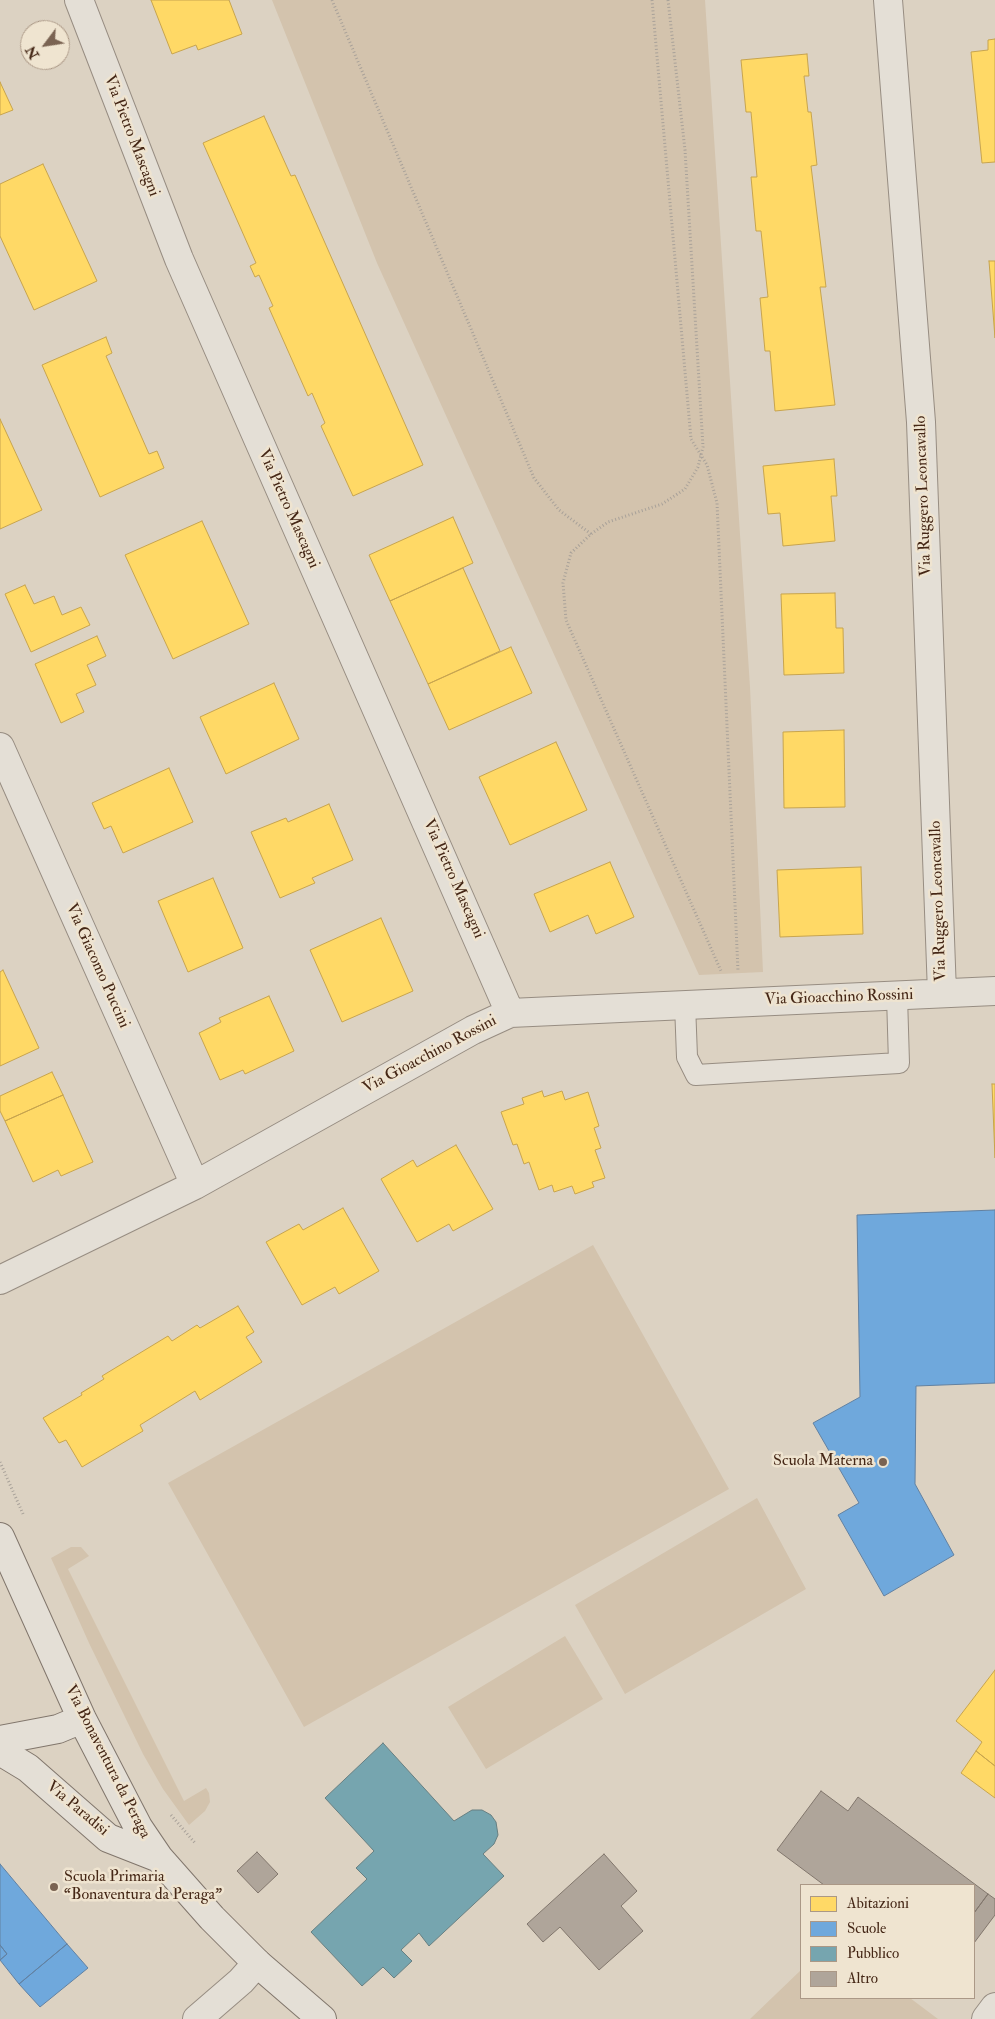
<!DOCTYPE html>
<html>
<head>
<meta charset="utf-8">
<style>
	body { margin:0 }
	#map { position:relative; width:995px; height:2019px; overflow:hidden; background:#dcd2c2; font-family:"IM FELL Double Pica",serif }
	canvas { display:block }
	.legend { position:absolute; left:800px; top:1884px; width:175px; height:115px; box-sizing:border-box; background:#efe4d0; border:1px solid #ab9886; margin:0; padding:6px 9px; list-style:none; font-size:15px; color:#452716 }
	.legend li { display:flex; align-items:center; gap:10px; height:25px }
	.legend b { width:25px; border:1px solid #ab9886 }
	.north { position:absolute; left:20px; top:20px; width:50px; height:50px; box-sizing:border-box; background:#efe4d0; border:1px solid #ab9886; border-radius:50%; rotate:239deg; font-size:14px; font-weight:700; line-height:20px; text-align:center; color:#452716 }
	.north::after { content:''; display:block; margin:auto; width:18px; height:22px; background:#7a6352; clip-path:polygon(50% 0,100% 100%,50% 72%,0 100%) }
</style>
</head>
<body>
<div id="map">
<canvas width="995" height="2019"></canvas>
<ul class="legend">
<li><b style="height:14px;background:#ffd966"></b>Abitazioni</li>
<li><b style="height:14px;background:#6fa8dc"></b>Scuole</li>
<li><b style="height:14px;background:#76a5af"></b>Pubblico</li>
<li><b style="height:14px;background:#afa59a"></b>Altro</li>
</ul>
<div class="north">N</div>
</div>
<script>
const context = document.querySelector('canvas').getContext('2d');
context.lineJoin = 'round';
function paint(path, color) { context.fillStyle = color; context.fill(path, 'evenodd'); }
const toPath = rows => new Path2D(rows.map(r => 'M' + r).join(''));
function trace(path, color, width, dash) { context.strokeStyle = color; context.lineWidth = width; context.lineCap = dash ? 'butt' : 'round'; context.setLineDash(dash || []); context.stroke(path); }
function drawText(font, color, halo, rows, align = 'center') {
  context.font = font + ' "IM FELL Double Pica",serif'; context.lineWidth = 5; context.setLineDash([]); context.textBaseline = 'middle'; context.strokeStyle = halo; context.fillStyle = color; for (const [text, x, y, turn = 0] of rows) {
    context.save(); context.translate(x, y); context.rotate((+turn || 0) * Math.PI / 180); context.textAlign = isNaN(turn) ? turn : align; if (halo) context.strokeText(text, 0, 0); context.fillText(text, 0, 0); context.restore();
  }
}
paint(toPath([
	[272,0,705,0,750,687,763,972,699,975,377,263],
	[593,1245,729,1489,304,1727,168,1483],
	[757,1498,806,1589,625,1694,575,1605],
	[71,1547,81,1547,89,1556,68,1569,184,1801,206,1788,209,1793,210,1802,205,1811,189,1825,163,1789,143,1754,89,1643,51,1558],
	[565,1636,603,1699,486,1769,448,1707],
	[801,1970,801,1998,910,1998,938,2019,750,2019]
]), '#d3c3ad');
const homes = toPath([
	[151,0,229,0,242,34,198,50,196,45,172,54,151,0],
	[995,39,995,162,982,163,971,52,988,50,988,40,995,39],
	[807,54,809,76,804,76,808,112,811,112,817,165,811,166,826,287,820,287,835,405,775,411,770,351,765,351,760,298,768,297,761,231,756,231,751,177,757,177,751,112,746,112,741,60,807,54],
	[0,82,13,110,0,115,0,82],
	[264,116,291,176,295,175,423,465,353,496,321,426,325,423,312,393,308,396,269,308,273,306,259,275,255,277,250,266,256,263,203,143,264,116],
	[43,164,97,281,34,310,0,236,0,184,43,164],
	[989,261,995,261,995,338,989,261],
	[106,337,112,353,106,356,149,454,157,451,164,468,100,497,42,365,106,337],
	[0,419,42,510,0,529,0,419],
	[834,459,837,496,831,496,835,541,783,546,780,513,768,514,763,466,834,459],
	[453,517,473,563,390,601,369,555,453,517],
	[202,521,249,624,173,659,125,555,202,521],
	[463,568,500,651,428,684,390,601,463,568],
	[25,585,34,604,54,596,62,615,81,607,90,625,31,652,5,594,25,585],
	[835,593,836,628,843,628,844,673,784,675,781,594,835,593],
	[97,636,106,656,87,665,96,685,76,694,84,712,61,723,35,664,97,636],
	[511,647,532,693,449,730,428,684,511,647],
	[274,683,299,739,226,774,200,717,274,683],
	[844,730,845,807,784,808,783,732,844,730],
	[556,742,587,810,510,845,479,777,556,742],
	[169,768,193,822,123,853,111,826,104,829,92,803,169,768],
	[329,804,353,860,312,878,315,883,280,898,251,832,286,818,288,822,329,804],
	[610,862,634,917,596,934,588,915,550,932,534,894,610,862],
	[861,867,863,934,780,937,777,870,861,867],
	[213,878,243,948,188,972,158,901,213,878],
	[381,918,413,991,342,1022,310,950,381,918],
	[3,970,39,1048,0,1066,0,972,3,970],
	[269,996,294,1051,245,1074,243,1070,220,1080,199,1033,221,1022,219,1018,269,996],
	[52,1072,63,1095,5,1121,0,1111,0,1096,52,1072],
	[992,1084,995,1084,995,1158,992,1084],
	[542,1091,544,1097,562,1091,565,1100,588,1092,599,1126,594,1128,601,1148,595,1150,605,1178,592,1182,594,1187,575,1194,572,1186,554,1192,552,1185,539,1190,529,1162,524,1164,517,1144,513,1145,501,1112,524,1104,522,1098,542,1091],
	[63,1095,93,1162,61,1176,58,1170,33,1182,5,1121,63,1095],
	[456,1145,493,1209,453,1231,449,1224,417,1242,381,1179,413,1160,417,1167,456,1145],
	[343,1208,379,1271,339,1294,335,1287,302,1305,266,1242,299,1224,303,1230,343,1208],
	[238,1306,254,1332,246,1337,262,1362,200,1400,195,1391,140,1425,143,1431,82,1467,66,1440,59,1443,43,1418,82,1395,81,1393,104,1379,102,1376,168,1336,172,1341,197,1325,200,1328,238,1306],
	[995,1670,995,1766,976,1751,982,1742,956,1721,995,1670],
	[976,1751,995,1766,995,1798,961,1773,976,1751]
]);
paint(homes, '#ffd966');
trace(homes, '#c7a44e', 1);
const schools = toPath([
	[995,1210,995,1383,916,1386,915,1484,954,1555,884,1596,838,1515,859,1503,813,1423,860,1397,857,1215,995,1210],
	[0,1864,67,1944,19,1984,0,1960,7,1954,0,1945,0,1864],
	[67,1944,88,1968,40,2007,19,1984,67,1944],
	[0,1945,7,1954,0,1960,0,1945]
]);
paint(schools, '#6fa8dc');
trace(schools, '#6281a1', 1);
const public = toPath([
	[383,1743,454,1821,472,1810,482,1810,491,1815,496,1822,498,1835,494,1844,483,1854,504,1876,429,1946,419,1933,401,1950,412,1961,394,1978,383,1967,362,1986,311,1932,367,1879,356,1868,374,1851,325,1798,383,1743]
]);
paint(public, '#76a5af');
trace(public, '#677f81', 1);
const building = toPath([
	[821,1791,848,1811,858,1797,988,1894,974,1913,974,1885,824,1885,777,1850,821,1791],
	[257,1852,278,1874,258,1893,237,1871,257,1852],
	[604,1854,637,1891,621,1906,643,1931,599,1970,560,1927,543,1942,527,1924,604,1854],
	[988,1894,995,1899,995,1915,974,1943,974,1913,988,1894]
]);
paint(building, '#afa59a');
trace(building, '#81766c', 1);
const lane = toPath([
	[685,1004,687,1057,696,1075,899,1063,897,996]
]);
const street = toPath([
	[79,0,179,259,510,1013],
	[888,0,921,422,942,993],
	[0,747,195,1185],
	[0,1280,195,1185,473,1030,510,1013,995,991],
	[197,2019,241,1981,257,1963],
	[986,2019,995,2007]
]);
const secondary = toPath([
	[0,1537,82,1719,138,1827,159,1858,212,1918,257,1963,322,2019],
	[0,1740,58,1729,82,1719],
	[0,1751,28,1768,108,1838,159,1858]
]);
trace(lane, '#978d82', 22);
trace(street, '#978d82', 30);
trace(secondary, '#81766c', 30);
trace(toPath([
	[332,0,534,478,559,510,591,534],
	[652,0,691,439,707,465,717,503,738,971],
	[668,0,685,150,703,447,698,467,685,489,662,504,608,522,591,534,571,553,563,583,566,620,721,971],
	[0,1462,23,1514],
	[171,1815,195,1843]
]), '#a8a199', 3, [1, 2.5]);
trace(lane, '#e4dfd6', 20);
trace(street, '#e4dfd6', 28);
trace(secondary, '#e4dfd6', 28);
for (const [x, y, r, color] of [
	[883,1462,5,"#7a6352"],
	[54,1887,5,"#7a6352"]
]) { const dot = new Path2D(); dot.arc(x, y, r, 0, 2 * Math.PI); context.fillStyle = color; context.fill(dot); trace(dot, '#efe4d0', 2); }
drawText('16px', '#452716', '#efe4d0', [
	["Via Pietro Mascagni",131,136,69],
	["Via Ruggero Leoncavallo",924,496,-92],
	["Via Pietro Mascagni",288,509,66],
	["Via Pietro Mascagni",453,879,66],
	["Via Ruggero Leoncavallo",939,901,-92],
	["Via Giacomo Puccini",97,966,66],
	["Via Gioacchino Rossini",839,998,-2],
	["Via Gioacchino Rossini",430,1055,-28],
	["Via Bonaventura da Peraga",107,1762,63],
	["Via Paradisi",77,1809,40]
]);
drawText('16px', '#452716', '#efe4d0', [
	["Scuola Materna",873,1462],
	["Scuola Primaria",64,1878,"left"],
	["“Bonaventura da Peraga”",64,1896,"left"]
], 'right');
</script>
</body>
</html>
